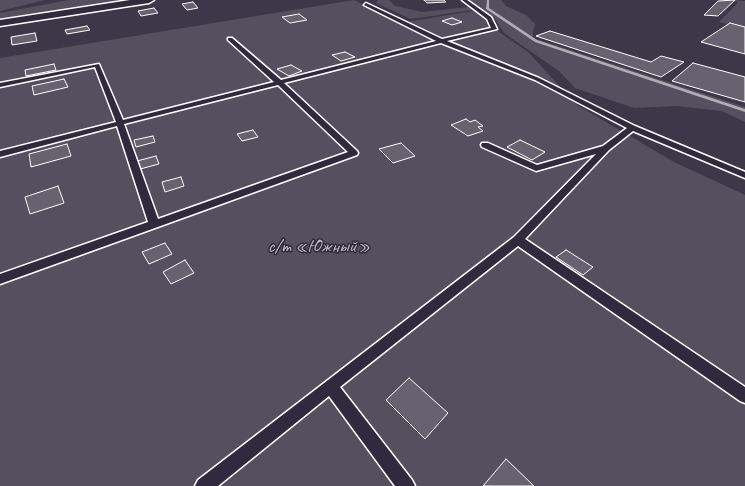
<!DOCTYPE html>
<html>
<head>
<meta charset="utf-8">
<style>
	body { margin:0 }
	canvas { display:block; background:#3c3749 }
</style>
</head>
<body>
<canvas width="745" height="486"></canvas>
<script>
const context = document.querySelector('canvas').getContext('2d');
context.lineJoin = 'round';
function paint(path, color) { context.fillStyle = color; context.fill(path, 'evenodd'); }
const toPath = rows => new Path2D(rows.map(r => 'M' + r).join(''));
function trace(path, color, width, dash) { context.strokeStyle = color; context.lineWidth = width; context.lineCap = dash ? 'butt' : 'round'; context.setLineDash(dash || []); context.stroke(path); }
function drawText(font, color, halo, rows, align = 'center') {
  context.font = font + ' Caveat,sans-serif'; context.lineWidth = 3; context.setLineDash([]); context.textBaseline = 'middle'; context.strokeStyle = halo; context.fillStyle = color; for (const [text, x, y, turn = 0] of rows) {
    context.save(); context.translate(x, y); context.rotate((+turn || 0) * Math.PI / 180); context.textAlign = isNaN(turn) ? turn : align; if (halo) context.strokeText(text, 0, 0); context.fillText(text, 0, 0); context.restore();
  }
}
paint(toPath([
	[0,0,45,0,0,11],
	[69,0,122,0,0,19,0,13],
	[354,0,400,23,479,10,494,20,499,32,528,52,577,105,674,162,745,195,745,486,0,486,0,58],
	[378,0,389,0,395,6,422,12,469,7,471,0,501,0,506,6,526,15,535,24,533,31,533,38,745,107,745,122,722,111,676,106,634,108,575,88,559,71,504,33,495,19,479,9,411,19,376,3],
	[735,0,745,1,745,28,719,22,738,3]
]), '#555060');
paint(toPath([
	[487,0,489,0,489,8,537,40,745,109,745,112,535,42,486,9,487,0]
]), '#afadb4');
const building = toPath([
	[424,0,444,0,446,2,427,3,424,0],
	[735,0,718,16,704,15,718,1,735,0],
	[193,2,198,8,187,10,182,4,193,2],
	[154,8,158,13,141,16,138,11,154,8],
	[299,14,307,20,290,23,282,17,299,14],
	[452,18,462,22,452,25,442,21,452,18],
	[730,23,745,27,745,54,701,42,730,23],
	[87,26,90,30,67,34,65,30,87,26],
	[550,31,651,62,661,56,684,62,661,77,536,36,550,31],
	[35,33,37,41,12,45,11,37,35,33],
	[345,52,355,57,341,61,332,55,345,52],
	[693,63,745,77,745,102,672,81,693,63],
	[54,64,56,70,26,76,25,70,54,64],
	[291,65,302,71,289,76,277,69,291,65],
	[64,79,68,87,34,95,32,86,64,79],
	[466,119,470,122,475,120,483,126,478,127,483,131,468,136,451,125,466,119],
	[253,130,258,137,242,141,237,134,253,130],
	[153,136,155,142,136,147,134,140,153,136],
	[520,140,545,152,532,160,507,147,520,140],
	[401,143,415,156,393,163,379,149,401,143],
	[67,144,71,156,31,167,29,154,67,144],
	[156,156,159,164,140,169,137,161,156,156],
	[181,177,184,186,165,192,162,182,181,177],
	[58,186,64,203,30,214,25,197,58,186],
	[165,243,172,254,149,264,142,252,165,243],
	[566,250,593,267,583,275,556,257,566,250],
	[185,260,194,273,171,284,163,272,185,260],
	[409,378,448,413,425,439,386,400,409,378],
	[506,459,534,486,483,486,506,459]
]);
paint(building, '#666270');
trace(building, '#fff', 1);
const service = toPath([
	[462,0,467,0,491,17,497,29,447,41,539,78,635,126,745,172,745,178,633,131,609,150,525,239,745,387,745,403,740,401,518,246,340,387,412,480,415,486,395,486,329,396,218,486,195,486,198,480,514,237,596,154,536,171,482,147,481,145,482,143,488,143,537,165,603,146,627,128,535,80,441,43,284,83,357,151,358,153,357,155,0,284,0,274,148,222,117,126,0,157,0,151,116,122,95,67,0,87,0,83,99,64,123,120,274,82,228,40,228,38,232,38,281,80,436,41,364,5,366,3,442,39,491,28,487,19,462,0],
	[278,85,348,152,158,219,124,124,278,85]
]);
const primary = toPath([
	[130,0,154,0,149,3,0,26,0,20,130,0]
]);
trace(service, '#fff', 3);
trace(primary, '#fff', 3);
paint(service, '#2f2a3d');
paint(primary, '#2f2a3d');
drawText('19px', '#bbb9bf', '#2f2a3d', [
	["с/т «Южный»",319,247]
]);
</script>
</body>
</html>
